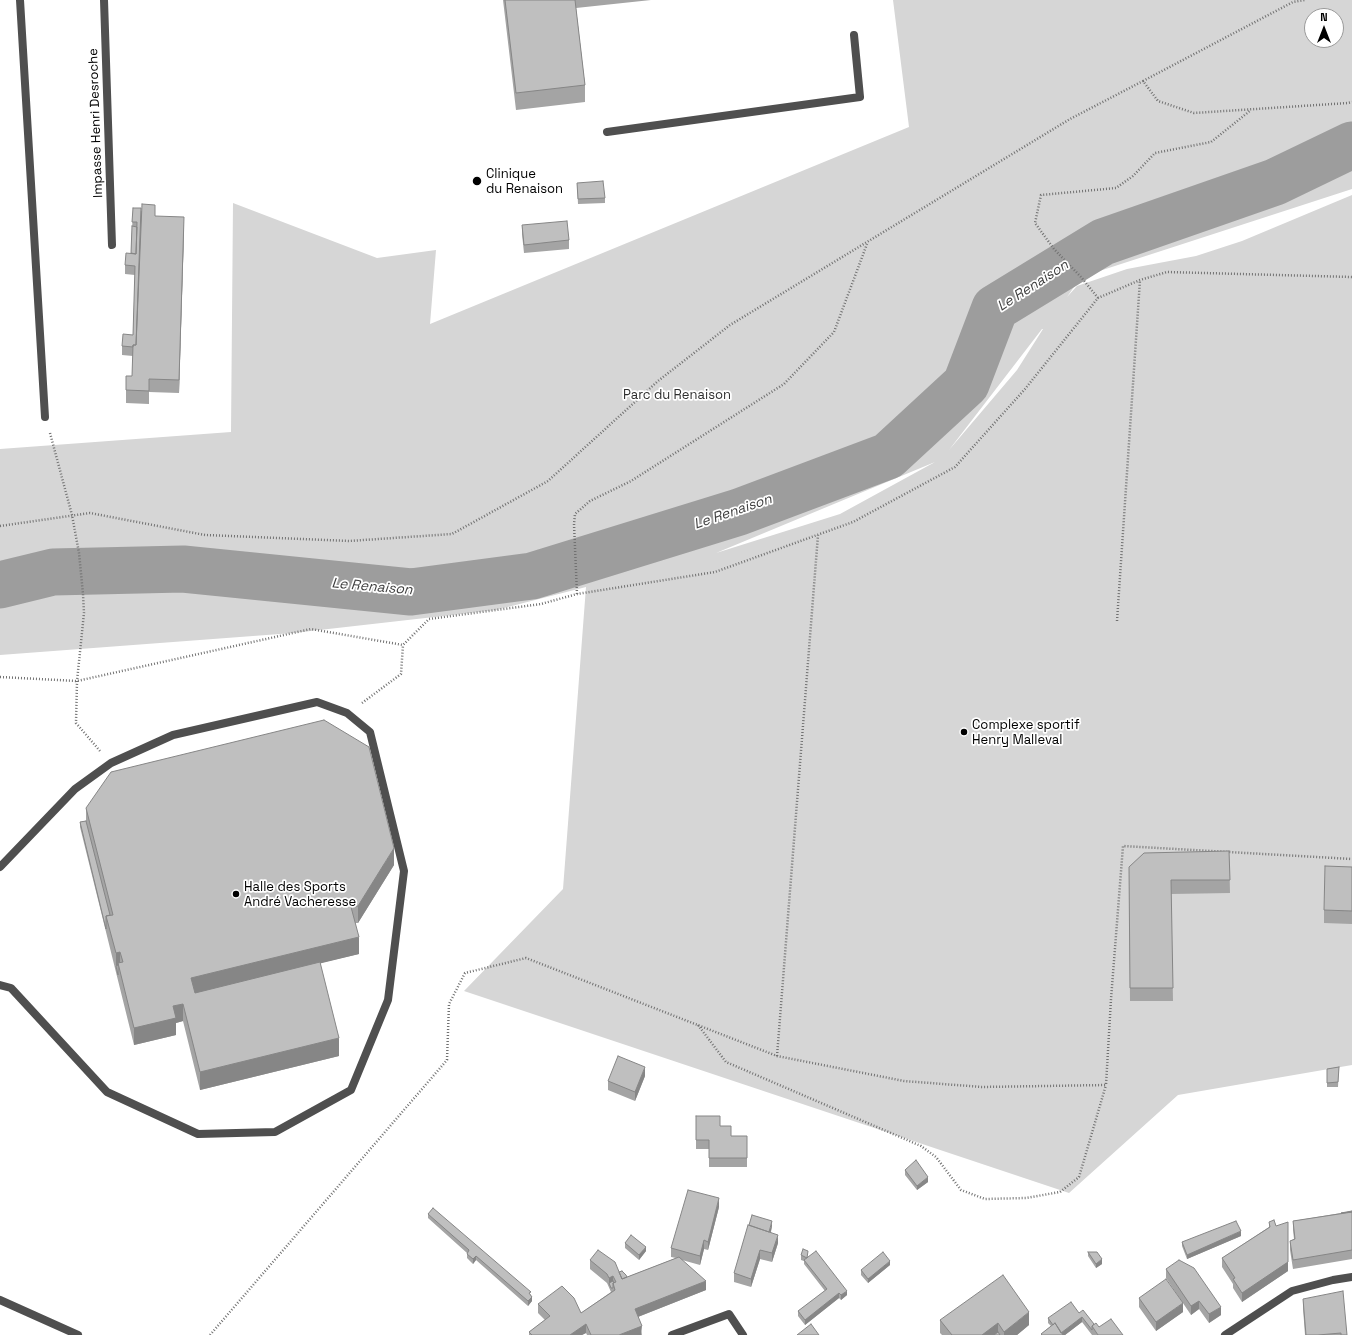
<!DOCTYPE html>
<html>
<head>
<meta charset="utf-8">
<style>
	body { margin:0 }
	#map { position:relative; width:1352px; height:1335px; overflow:hidden; background:#fff; font-family:"Space Grotesk",sans-serif }
	canvas { display:block }
	.north { position:absolute; left:1304px; top:8px; width:40px; height:40px; box-sizing:border-box; background:#fff; border:1px solid #999; border-radius:50%; rotate:0deg; font-size:11px; font-weight:700; line-height:16px; text-align:center; color:#000 }
	.north::after { content:''; display:block; margin:auto; width:14px; height:18px; background:#000; clip-path:polygon(50% 0,100% 100%,50% 72%,0 100%) }
</style>
</head>
<body>
<div id="map">
<canvas width="1352" height="1335"></canvas>
<div class="north">N</div>
</div>
<script>
const context = document.querySelector('canvas').getContext('2d');
context.lineJoin = 'round';
function paint(path, color) { context.fillStyle = color; context.fill(path, 'evenodd'); }
const toPath = rows => new Path2D(rows.map(r => 'M' + r).join(''));
function trace(path, color, width, dash) { context.strokeStyle = color; context.lineWidth = width; context.lineCap = dash ? 'butt' : 'round'; context.setLineDash(dash || []); context.stroke(path); }
function drawText(font, color, halo, rows, align = 'center') {
  context.font = font + ' "Space Grotesk",sans-serif'; context.lineWidth = 3.5; context.setLineDash([]); context.textBaseline = 'middle'; context.strokeStyle = halo; context.fillStyle = color; for (const [text, x, y, turn = 0] of rows) {
    context.save(); context.translate(x, y); context.rotate((+turn || 0) * Math.PI / 180); context.textAlign = isNaN(turn) ? turn : align; if (halo) context.strokeText(text, 0, 0); context.fillText(text, 0, 0); context.restore();
  }
}
paint(toPath([
	[893,0,1352,0,1352,189,1081,277,1067,297,1077,286,1127,269,1196,256,1242,241,1352,195,1352,1065,1178,1095,1069,1193,464,991,563,889,586,587,496,610,293,633,0,655,0,449,231,432,233,203,377,258,436,250,430,324,909,127],
	[1312,16,1336,16,1336,40,1312,40],
	[1043,329,1017,370,949,450,1042,329],
	[935,462,840,514,716,553]
]), '#d6d6d6');
trace(toPath([
	[0,585,53,572,183,569,411,592,532,576,739,512,888,456,966,384,995,308,1103,242,1275,182,1352,145]
]), '#9d9d9d', 47);
trace(toPath([
	[1143,81,1293,2,1305,0],
	[1098,298,1081,277,1054,249,1035,223,1041,195,1116,188,1133,176,1155,153,1211,142,1251,110],
	[50,433,72,515,79,553,83,594,84,613,77,681,76,723,100,751],
	[0,526,90,513,205,535,349,541,452,534,548,481,658,381,730,325,1070,119,1143,81,1158,101,1194,113,1348,103,1352,102],
	[577,594,574,524,575,514,590,501,631,481,784,384,834,332,867,244],
	[1117,621,1140,280],
	[0,677,77,681,311,629,403,645,429,619,541,604,577,594,715,572,853,522,955,467,1025,389,1098,298,1140,280,1167,272,1352,277],
	[362,703,401,674,403,645],
	[698,1025,726,1062,921,1146,936,1157,961,1190,985,1199,1026,1198,1060,1192,1079,1177,1106,1085],
	[777,1056,818,535],
	[210,1335,447,1060,449,1004,465,973,526,958,777,1056,904,1081,982,1087,1106,1085,1111,999,1123,846,1352,859]
]), '#717171', 2.5, [1, 2]);
trace(toPath([
	[20,0,45,417],
	[607,132,860,97,854,35],
	[0,867,75,789,111,763,173,735,317,702,347,713,370,732,404,871,388,1000,351,1090,275,1132,198,1134,107,1092,11,988,0,985]
]), '#4f4f4f', 8);
trace(toPath([
	[104,0,112,245],
	[0,1300,78,1335],
	[672,1335,729,1314,743,1335],
	[1225,1335,1292,1291,1333,1280,1352,1277]
]), '#4f4f4f', 8);
paint(toPath([
	[503,0,651,0,576,8,585,85,585,102,516,110],
	[577,183,605,198,605,203,578,204],
	[133,208,155,216,184,231,179,393,149,392,149,404,126,403,126,390,132,376,133,356,122,355,122,346,133,335,135,275,125,274,125,265,131,253],
	[522,225,569,240,569,249,524,253,522,234],
	[86,808,394,865,358,923,355,923,359,954,320,963,339,1056,200,1090,183,1021,176,1023,176,1035,134,1045,80,827,80,822,86,821],
	[1229,851,1230,893,1171,894,1173,1001,1130,1001,1129,867],
	[1352,867,1352,924,1324,923,1324,910],
	[1339,1067,1338,1087,1327,1087,1327,1069],
	[645,1076,635,1101,608,1090,608,1081],
	[696,1116,720,1126,731,1136,747,1136,747,1167,709,1167,709,1149,696,1149],
	[905,1170,928,1182,917,1190,905,1175],
	[719,1207,708,1250,704,1249,700,1265,682,1260,706,1290,638,1317,642,1335,587,1335,586,1333,582,1335,529,1335,529,1332,545,1320,538,1313,538,1304,581,1313,611,1292,607,1283,590,1269,590,1260,619,1272,627,1277,676,1258,671,1257,671,1248],
	[1352,1211,1352,1259,1293,1269,1290,1250,1290,1241,1294,1239,1293,1230,1293,1221,1341,1213],
	[428,1214,531,1295,532,1301,528,1306,476,1260,473,1264,467,1258,467,1253,428,1218],
	[1269,1222,1288,1271,1242,1302,1233,1288,1233,1284,1222,1267,1222,1258,1269,1227],
	[772,1226,771,1232,778,1243,772,1262,760,1259,751,1287,734,1282,734,1273],
	[1241,1236,1187,1259,1182,1246,1182,1242],
	[625,1243,646,1251,639,1260,625,1248],
	[1088,1252,1102,1264,1096,1268,1088,1256],
	[801,1255,808,1257,847,1295,841,1300,839,1298,805,1325,798,1316,798,1311,825,1291,804,1264,804,1261,801,1260],
	[890,1265,868,1283,861,1275,861,1270],
	[1166,1269,1221,1315,1209,1323,1199,1309,1191,1315,1166,1278],
	[1139,1298,1183,1312,1156,1331,1139,1307],
	[1303,1299,1347,1335,1305,1335,1303,1308],
	[1079,1313,1094,1324,1099,1327,1123,1335,1092,1335,1082,1322,1065,1335,1041,1335,1041,1334,1051,1326,1048,1323,1048,1318],
	[940,1320,1029,1325,1017,1335,942,1335,940,1333]
]), '#a4a4a4');
paint(toPath([
	[184,217,184,231,179,393,179,380],
	[394,848,394,865,358,923,358,906],
	[359,937,359,954,191,995,191,978],
	[120,952,120,969,118,963,118,970,116,966,116,953],
	[183,1004,183,1021,176,1023,176,1035,134,1045,134,1028,173,1006],
	[339,1038,339,1056,200,1090,200,1072],
	[645,1067,645,1076,635,1101,635,1092],
	[928,1177,928,1182,917,1190,917,1186],
	[719,1198,719,1207,708,1250,708,1242],
	[772,1221,772,1226,769,1239,769,1234],
	[1288,1222,1288,1271,1242,1302,1242,1293],
	[1241,1231,1241,1236,1187,1259,1187,1255],
	[778,1235,778,1243,772,1262,772,1253],
	[704,1240,704,1249,700,1265,700,1256],
	[646,1247,646,1251,639,1260,639,1255],
	[760,1250,760,1259,751,1287,751,1279],
	[476,1256,476,1260,473,1264,473,1259],
	[1102,1259,1102,1264,1096,1268,1096,1264],
	[890,1261,890,1265,868,1283,868,1279],
	[613,1276,613,1285,609,1283,609,1278],
	[706,1281,706,1290,635,1318,635,1309],
	[847,1291,847,1295,841,1300,841,1295],
	[839,1293,839,1298,805,1325,805,1320],
	[532,1297,532,1301,528,1306,528,1301],
	[1199,1301,1199,1309,1191,1315,1191,1306],
	[1183,1303,1183,1312,1156,1331,1156,1322],
	[1221,1307,1221,1315,1209,1323,1209,1314],
	[1029,1312,1029,1325,1017,1335,1004,1335,1004,1332],
	[1082,1317,1082,1322,1065,1335,1060,1335,1060,1334],
	[998,1323,998,1335,982,1335],
	[586,1324,586,1333,582,1335,570,1335],
	[642,1326,641,1335,619,1335]
]), '#868686');
const building = toPath([
	[505,0,575,0,585,85,516,93,505,0],
	[603,181,605,198,578,199,577,183,603,181],
	[142,204,155,205,155,216,184,217,179,380,149,379,149,391,126,390,126,376,132,376,133,345,136,345,142,204],
	[133,208,141,208,136,345,133,345,133,347,122,346,123,334,133,335,135,266,125,265,126,253,136,254,137,222,132,222,133,208],
	[567,221,569,240,524,245,522,225,567,221],
	[132,226,137,227,136,254,131,253,132,226],
	[324,720,369,747,394,848,358,906,351,907,359,937,191,978,195,993,320,962,339,1038,200,1072,183,1004,173,1006,176,1018,134,1028,118,963,123,962,120,952,116,953,106,916,113,915,86,808,111,772,324,720],
	[86,821,110,915,106,916,106,929,80,822,86,821],
	[1229,851,1230,880,1171,880,1173,988,1130,988,1129,867,1144,853,1229,851],
	[1325,866,1352,867,1352,911,1324,910,1325,866],
	[118,965,118,975,116,966,118,965],
	[618,1056,645,1067,635,1092,608,1081,618,1056],
	[1339,1067,1338,1082,1327,1083,1327,1069,1339,1067],
	[696,1116,720,1116,720,1126,731,1126,731,1136,747,1136,747,1158,709,1158,709,1140,696,1140,696,1116],
	[916,1160,928,1177,917,1186,905,1170,916,1160],
	[688,1190,719,1198,708,1242,704,1240,700,1256,671,1248,688,1190],
	[433,1208,531,1292,529,1293,532,1297,528,1301,476,1256,473,1259,467,1254,469,1250,428,1214,433,1208],
	[1352,1211,1352,1212,1341,1213,1352,1211],
	[1352,1212,1352,1250,1293,1260,1290,1241,1295,1239,1293,1221,1352,1212],
	[752,1215,772,1221,769,1232,749,1225,752,1215],
	[1274,1220,1276,1226,1288,1222,1288,1262,1242,1293,1233,1279,1235,1278,1222,1258,1270,1227,1269,1222,1274,1220],
	[1236,1221,1241,1231,1187,1255,1182,1242,1236,1221],
	[748,1225,778,1235,772,1253,760,1250,751,1279,734,1273,748,1225],
	[631,1235,646,1247,639,1255,625,1243,631,1235],
	[803,1249,808,1251,807,1258,801,1255,803,1249],
	[598,1250,615,1262,622,1279,679,1257,706,1281,635,1309,642,1326,619,1335,591,1335,586,1324,570,1335,532,1335,529,1332,550,1316,538,1304,562,1286,574,1298,581,1313,615,1290,613,1283,616,1282,613,1276,609,1278,607,1274,590,1260,598,1250],
	[816,1251,847,1291,841,1295,839,1293,805,1320,798,1311,827,1289,804,1260,816,1251],
	[883,1252,890,1261,868,1279,861,1270,883,1252],
	[1088,1252,1097,1252,1102,1259,1096,1264,1088,1252],
	[1179,1260,1194,1268,1221,1307,1209,1314,1199,1301,1191,1306,1166,1269,1179,1260],
	[622,1271,626,1275,627,1277,622,1279,619,1272,622,1271],
	[1003,1275,1029,1312,1004,1332,998,1323,982,1335,952,1335,940,1320,1003,1275],
	[1166,1279,1183,1303,1156,1322,1139,1298,1166,1279],
	[613,1281,614,1283,613,1283,613,1288,611,1288,609,1283,613,1281],
	[1343,1291,1347,1335,1341,1335,1341,1333,1318,1335,1306,1335,1303,1299,1343,1291],
	[1071,1302,1079,1313,1083,1310,1094,1324,1092,1326,1092,1330,1082,1317,1061,1333,1055,1323,1053,1325,1048,1318,1071,1302],
	[1111,1319,1123,1335,1098,1335,1092,1326,1096,1323,1099,1327,1111,1319],
	[1055,1323,1063,1335,1042,1335,1041,1334,1055,1323],
	[811,1324,819,1335,797,1335,811,1324],
	[998,1332,1000,1335,994,1335,998,1332]
]);
paint(building, '#bfbfbf');
trace(building, '#868686', 1);
for (const [x, y, r, color] of [
	[477,181,5,"#000"],
	[964,732,4,"#000"],
	[236,894,4,"#000"]
]) { const dot = new Path2D(); dot.arc(x, y, r, 0, 2 * Math.PI); context.fillStyle = color; context.fill(dot); trace(dot, '#fff', 1.5); }
drawText('13px', '#000', '#fff', [
	["Impasse Henri Desroche",96,123,-92]
]);
drawText('13px', '#000', '#fff', [
	["Clinique",486,174],
	["du Renaison",486,189],
	["Complexe sportif",972,725],
	["Henry Malleval",972,740],
	["Halle des Sports",244,887],
	["André Vacheresse",244,902]
], 'left');
drawText('13px', '#2d2d2d', '#fff', [
	["Parc du Renaison",677,395]
]);
drawText('italic 14px', '#3e3e3e', '#fff', [
	["Le Renaison",1033,286,-33],
	["Le Renaison",733,512,-19],
	["Le Renaison",372,587,5]
]);
</script>
</body>
</html>
